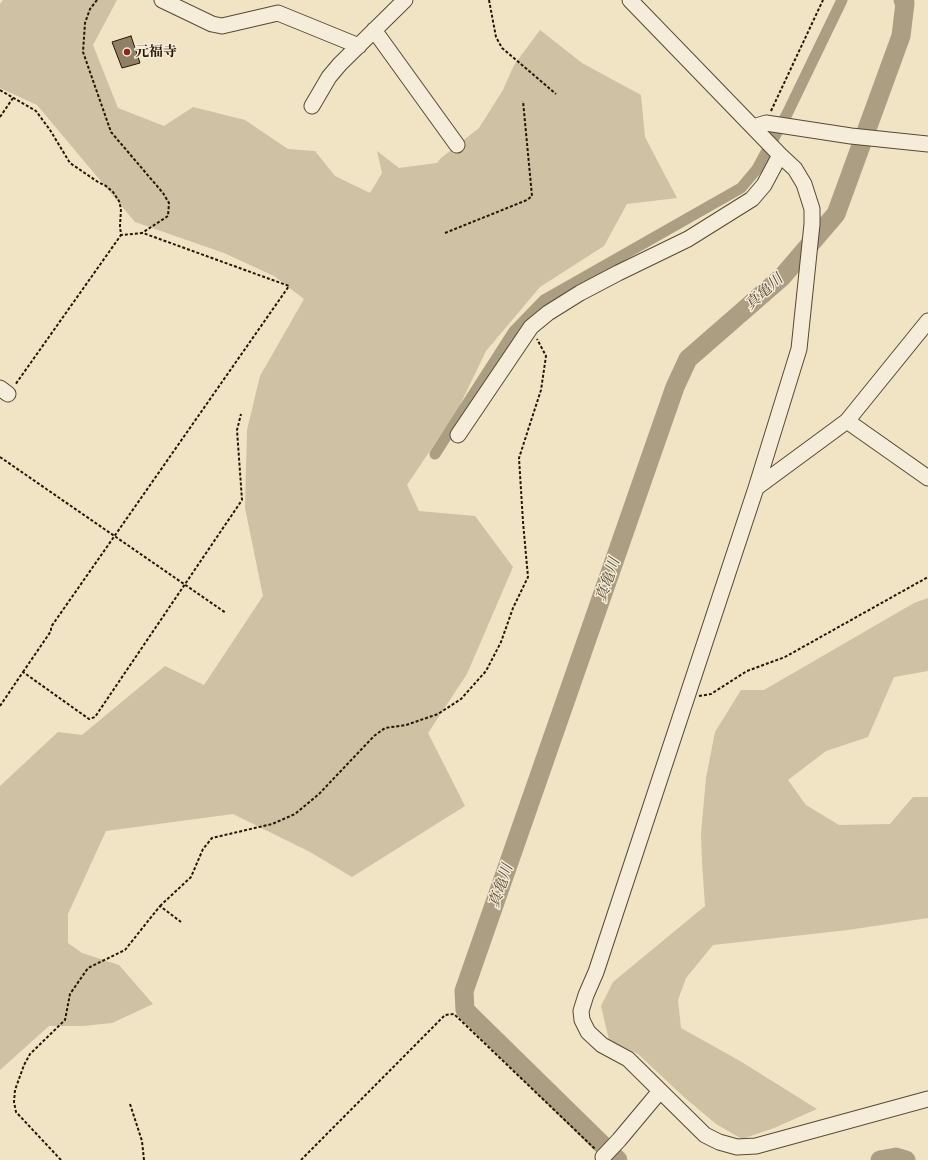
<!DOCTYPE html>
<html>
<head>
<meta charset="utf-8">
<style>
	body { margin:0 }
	canvas { display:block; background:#f0e4c5 }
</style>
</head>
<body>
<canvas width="928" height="1160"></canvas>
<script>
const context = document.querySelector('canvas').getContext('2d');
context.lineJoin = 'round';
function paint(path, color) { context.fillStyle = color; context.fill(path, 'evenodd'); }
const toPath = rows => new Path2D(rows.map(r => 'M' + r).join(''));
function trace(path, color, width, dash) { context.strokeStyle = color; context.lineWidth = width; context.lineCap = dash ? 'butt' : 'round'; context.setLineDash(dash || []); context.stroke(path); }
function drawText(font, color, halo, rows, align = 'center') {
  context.font = font + ' "Libre Caslon Text","Noto Serif JP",serif'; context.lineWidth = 3; context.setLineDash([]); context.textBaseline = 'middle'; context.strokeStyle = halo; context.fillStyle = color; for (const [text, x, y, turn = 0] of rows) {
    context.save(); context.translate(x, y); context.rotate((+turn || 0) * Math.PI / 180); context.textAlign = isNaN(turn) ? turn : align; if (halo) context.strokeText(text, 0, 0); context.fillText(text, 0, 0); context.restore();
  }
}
paint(toPath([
	[3,0,117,0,93,45,118,108,164,126,193,107,245,120,288,149,315,151,335,176,370,193,382,173,377,151,399,168,437,163,441,158,479,128,503,90,514,65,540,30,582,63,641,95,645,137,677,198,627,204,604,246,540,287,486,351,458,409,407,485,419,511,475,516,513,567,467,674,428,733,465,806,352,877,310,852,233,814,106,831,68,914,68,943,82,953,119,965,153,1004,112,1023,83,1026,49,1026,0,1070,0,786,58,732,82,735,165,666,204,685,263,596,245,508,247,430,260,376,304,299,274,276,224,253,135,222,37,105,0,88,0,4],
	[928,598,928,671,894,677,868,737,826,751,788,780,806,805,839,825,890,824,913,797,928,797,928,918,848,930,713,945,686,978,678,1000,681,1028,740,1061,817,1109,774,1128,742,1139,716,1124,685,1098,638,1054,609,1040,601,1006,613,982,705,906,702,862,701,833,706,778,715,732,741,690,764,690,914,603]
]), '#cec1a4');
trace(toPath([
	[435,454,514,331,544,300,741,188,757,169,787,114,842,0]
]), '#ac9e82', 11);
trace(toPath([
	[618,1160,465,1010,464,991,675,387,688,359,782,277,836,214,901,36,905,3,903,0],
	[880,1160,896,1157,906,1160]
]), '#ac9e82', 19);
const building = toPath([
	[131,36,140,63,122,68,112,42,131,36]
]);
paint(building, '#908166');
trace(building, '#271500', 1);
const minor = toPath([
	[162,0,212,24,222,26,278,13,359,46],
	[630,0,780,155,795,169,804,184,812,209,812,224,799,349,756,488,596,972,586,995,581,1011,582,1020,588,1032,602,1045,628,1059,705,1135,719,1142,737,1147,756,1146,928,1099],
	[374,30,457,145],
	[312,106,329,77,340,64,405,0],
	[753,127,766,123,851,136,928,144],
	[0,388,8,394],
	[847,421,928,478],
	[458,435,531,327,548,313,580,293,618,273,688,239,752,199,764,185,780,155],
	[756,488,847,421,928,321],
	[603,1157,619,1140,655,1097,661,1092]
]);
trace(minor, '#594931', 17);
trace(toPath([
	[97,0,90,9,85,23,83,52,111,132,163,193,169,203,168,216,142,233],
	[489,0,496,37,502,48,556,94],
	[0,90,36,111,50,130,70,163,98,182,106,186,113,192,119,201,121,209,120,226,121,235,15,385],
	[771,111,823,0],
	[0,117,13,98],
	[445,233,527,200,532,196,523,101],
	[0,457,226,613],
	[23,672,51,631,51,627,289,286,143,233,121,235],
	[699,696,711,694,747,671,785,657,928,577],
	[0,706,23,672,89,719,95,717,242,500,237,430,241,414],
	[160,906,191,877,203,849,212,838,272,824,295,814,319,794,374,736,385,728,406,725,438,714,461,699,486,671,501,642,513,608,528,577,523,522,519,458,541,390,546,356,537,339],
	[130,1104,142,1141,144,1160],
	[61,1160,16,1112,14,1102,15,1090,24,1065,30,1054,65,1020,70,994,88,968,125,950,160,906,181,922],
	[301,1160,445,1015,454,1014,595,1149]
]), '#271500', 2, [3, 2]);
trace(minor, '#f5edd9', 15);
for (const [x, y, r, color] of [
	[127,52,4,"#8f2418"]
]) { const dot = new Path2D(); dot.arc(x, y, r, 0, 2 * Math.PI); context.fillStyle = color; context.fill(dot); trace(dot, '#f5edd9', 1.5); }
drawText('bold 14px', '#271500', '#f5edd9', [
	["元福寺",135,52]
], 'left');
drawText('italic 15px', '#5c4c34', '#f5edd9', [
	["真亀川",764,292,-42],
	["真亀川",608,580,-71],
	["真亀川",501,886,-71]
]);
</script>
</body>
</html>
